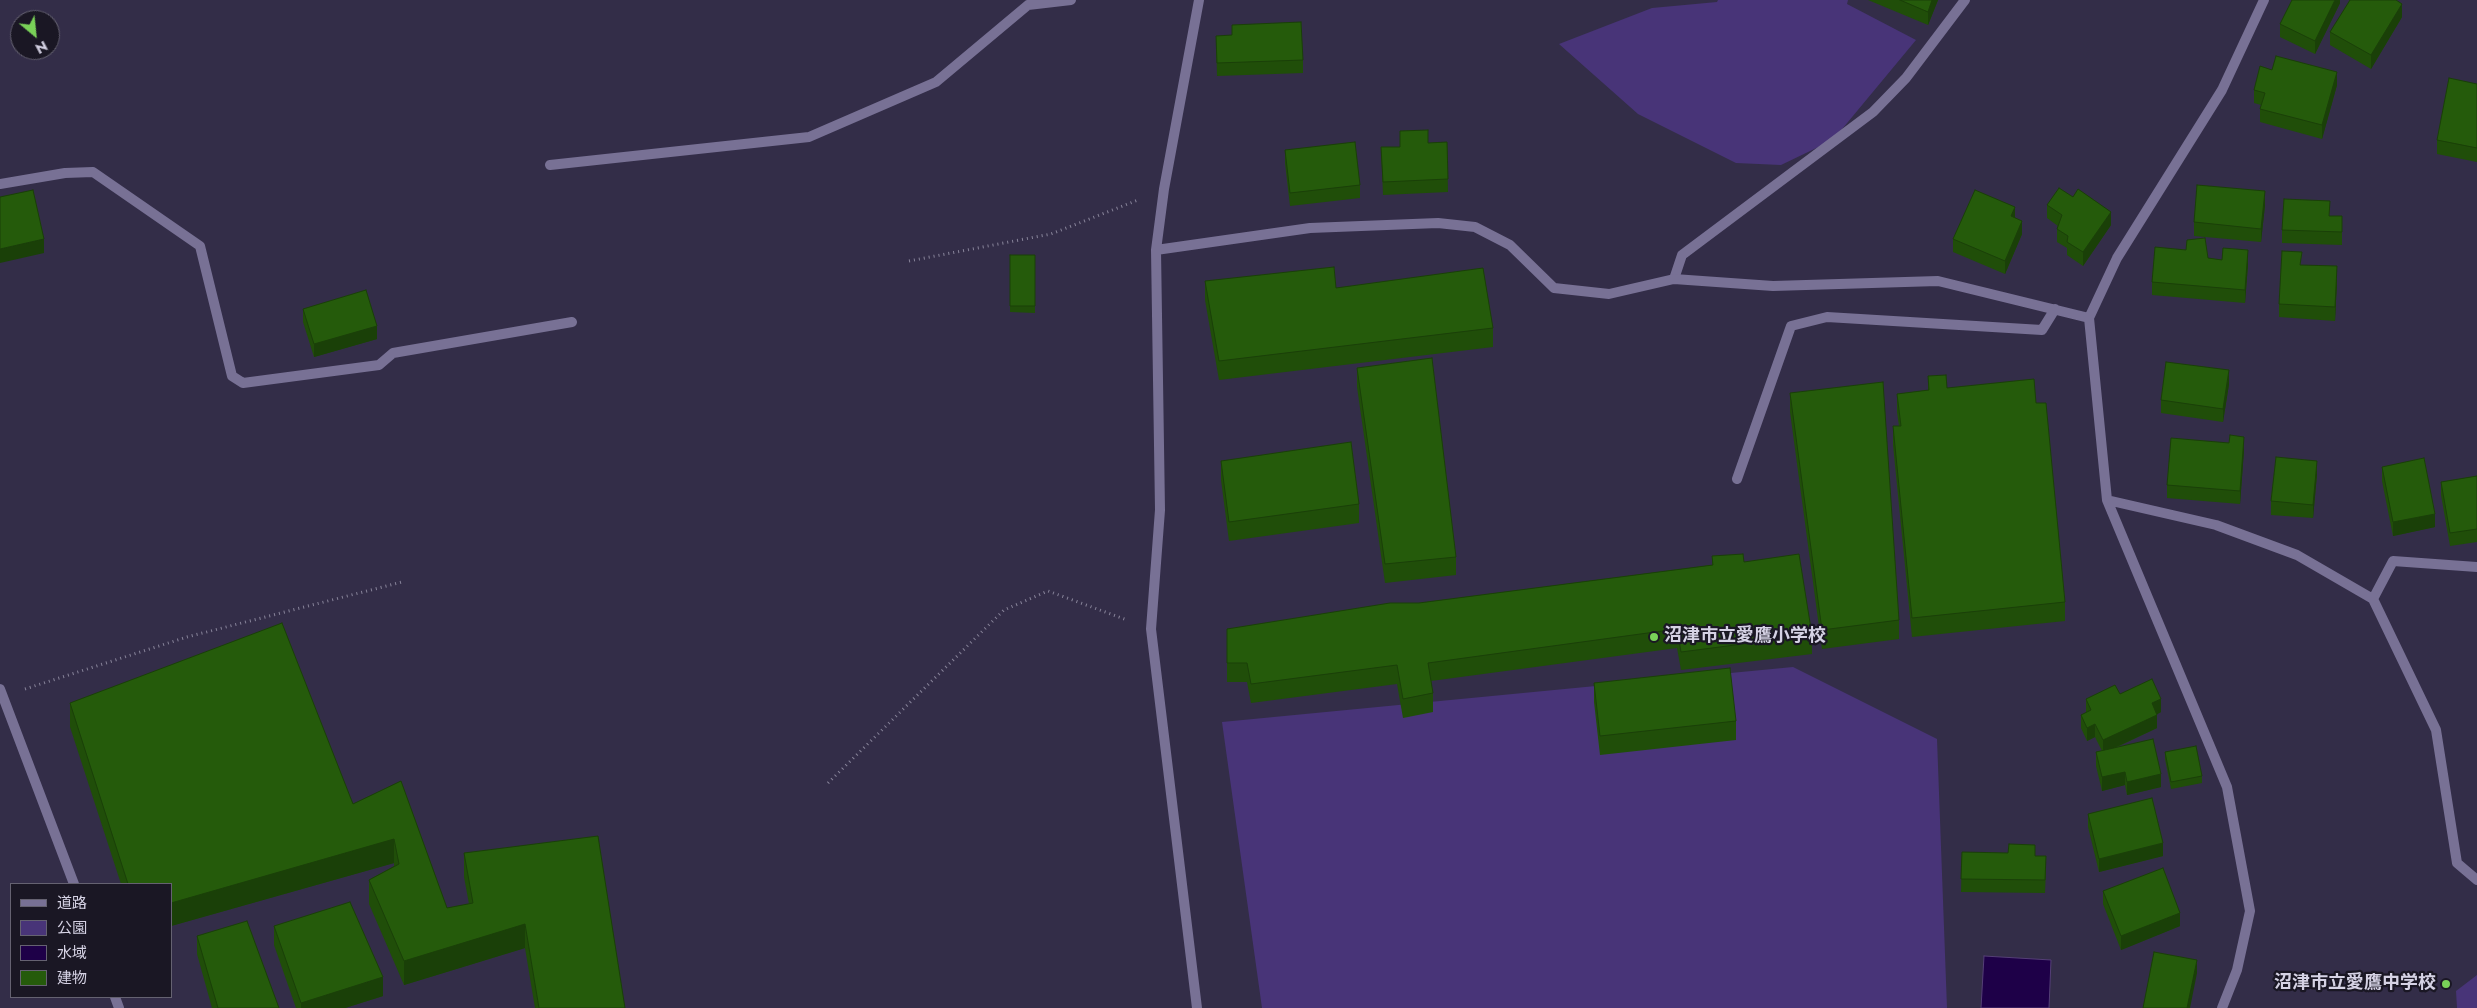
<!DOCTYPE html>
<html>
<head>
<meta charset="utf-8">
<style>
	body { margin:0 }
	#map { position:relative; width:2477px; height:1008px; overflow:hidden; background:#332d48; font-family:Jost,"Noto Sans JP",sans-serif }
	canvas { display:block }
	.legend { position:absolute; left:10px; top:883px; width:162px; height:115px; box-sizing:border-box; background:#1a1724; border:1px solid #656271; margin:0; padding:6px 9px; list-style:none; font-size:15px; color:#d5d2e4 }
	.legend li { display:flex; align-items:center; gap:10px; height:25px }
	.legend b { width:25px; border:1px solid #656271 }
	.north { position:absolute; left:10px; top:10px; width:50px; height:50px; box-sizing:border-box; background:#1a1724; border:1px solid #656271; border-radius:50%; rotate:152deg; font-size:14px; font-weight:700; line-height:20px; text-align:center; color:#d5d2e4 }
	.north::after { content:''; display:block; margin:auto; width:18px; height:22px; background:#79d158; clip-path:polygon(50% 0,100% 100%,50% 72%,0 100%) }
</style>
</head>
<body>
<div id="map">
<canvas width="2477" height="1008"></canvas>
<ul class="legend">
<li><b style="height:6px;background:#787195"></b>道路</li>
<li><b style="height:14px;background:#483478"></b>公園</li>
<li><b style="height:14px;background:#1e0048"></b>水域</li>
<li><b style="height:14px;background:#255b0b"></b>建物</li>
</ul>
<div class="north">N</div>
</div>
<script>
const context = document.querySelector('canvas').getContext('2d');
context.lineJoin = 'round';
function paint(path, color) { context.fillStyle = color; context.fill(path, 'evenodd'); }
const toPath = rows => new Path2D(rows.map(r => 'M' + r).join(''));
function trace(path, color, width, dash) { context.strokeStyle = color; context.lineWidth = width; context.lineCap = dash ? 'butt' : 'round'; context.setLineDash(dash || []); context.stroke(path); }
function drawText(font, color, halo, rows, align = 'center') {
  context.font = font + ' Jost,"Noto Sans JP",sans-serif'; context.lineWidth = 4.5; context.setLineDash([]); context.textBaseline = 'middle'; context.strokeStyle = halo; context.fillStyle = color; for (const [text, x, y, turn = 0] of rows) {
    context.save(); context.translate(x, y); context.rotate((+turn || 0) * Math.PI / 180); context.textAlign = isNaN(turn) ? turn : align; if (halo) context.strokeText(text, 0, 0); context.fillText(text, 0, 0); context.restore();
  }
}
paint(toPath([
	[1718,0,1848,0,1847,4,1916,40,1833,140,1781,165,1736,163,1638,114,1559,44,1652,8,1717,2],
	[1793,667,1937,739,1947,1008,1262,1008,1222,722],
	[2477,975,2477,1008,2457,1008,2456,991]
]), '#483478');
const water = toPath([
	[1984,956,2051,960,2049,1008,1981,1008,1984,956]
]);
paint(water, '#1e0048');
trace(water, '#553f77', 1);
trace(toPath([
	[909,261,1051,234,1138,200],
	[25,689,187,637,402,582],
	[828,783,1004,610,1048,591,1127,620]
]), '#88849a', 3, [1, 4]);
trace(toPath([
	[0,184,65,173,93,172,200,246,232,376,243,383,379,365,393,353,572,322],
	[1674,279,1682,255,1873,112,1906,78,1965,0]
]), '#787195', 10);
trace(toPath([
	[550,165,809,137,936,82,1028,5,1071,0],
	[1156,250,1310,228,1438,223,1475,227,1510,245,1554,288,1609,294,1674,279,1773,286,1938,281,2089,318],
	[1737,479,1791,326,1827,317,2042,330,2055,309],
	[2107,500,2216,525,2297,555,2373,599,2436,730,2457,863,2477,880],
	[2373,599,2393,561,2477,567],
	[0,689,74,884],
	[115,997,119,1008],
	[1197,1008,1151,629,1160,510,1156,250,1164,189,1199,0],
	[2222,1008,2237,970,2250,911,2227,787,2107,500,2089,318,2117,258,2222,90,2264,0]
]), '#787195', 10);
paint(toPath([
	[1868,0,1938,0,1928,25],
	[2340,0,2340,3,2315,54,2280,37,2280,24],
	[2402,17,2371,69,2330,45,2330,32],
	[1216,36,1303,60,1303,73,1217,76],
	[2272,70,2337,85,2322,139,2260,122,2260,109,2261,105,2254,103,2254,90],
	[2477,84,2477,162,2437,154,2437,140],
	[1447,142,1448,192,1383,195,1381,147,1400,147],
	[1285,150,1360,185,1360,198,1290,206,1285,163],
	[2047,205,2111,225,2083,266,2067,255,2067,248,2057,242,2057,229,2058,226,2047,218],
	[2265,205,2261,242,2194,236,2194,222],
	[2330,216,2342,216,2342,245,2282,243,2282,230],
	[2015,217,2022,234,2005,274,1953,252,1953,239],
	[1010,255,1035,255,1035,313,1010,312],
	[2208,258,2222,260,2248,264,2245,303,2152,295,2152,282],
	[2302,265,2337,280,2335,321,2279,317,2279,304],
	[1205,281,1336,288,1493,328,1493,347,1219,380,1205,300],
	[303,309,377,339,314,357,303,322],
	[1357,368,1456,557,1456,575,1385,583,1357,387],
	[1928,376,1947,388,2036,403,2065,602,2065,621,1912,637,1893,445,1893,426,1899,426,1897,412,1897,394,1928,390],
	[2229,384,2223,422,2161,413,2161,400],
	[1790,393,1899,620,1899,639,1822,649,1790,412],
	[2229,443,2244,450,2240,504,2167,498,2167,485],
	[1221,461,1359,504,1359,523,1229,541,1221,480],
	[2382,467,2435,527,2393,536,2382,481],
	[2317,474,2313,518,2271,515,2271,501],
	[2477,476,2477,542,2450,546,2441,495,2441,482],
	[1712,556,1744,562,1812,635,1812,654,1681,670,1677,648,1431,681,1433,693,1433,712,1403,718,1397,684,1251,703,1247,682,1227,682,1227,629,1419,603,1712,565],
	[1594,683,1736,721,1736,740,1600,755,1594,702],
	[2120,694,2161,712,2157,714,2157,728,2113,749,2161,787,2127,795,2125,785,2102,791,2096,766,2096,752,2102,751,2095,737,2087,741,2081,728,2081,715,2086,713,2086,699],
	[70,703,353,804,401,781,447,908,469,904,464,877,464,853,625,1008,535,1008,525,948,404,985,369,904,369,880,394,866,394,863,171,926,171,884,121,884,70,727],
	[2165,752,2202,776,2202,783,2171,789,2165,759],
	[2088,814,2163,856,2099,872,2088,827],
	[1962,852,2035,856,2046,869,2045,893,1961,892],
	[2103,891,2180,926,2121,950,2103,904],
	[274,926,383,996,345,1008,296,1008,274,945],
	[197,936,279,1008,212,1008,197,954]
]), '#204e09');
paint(toPath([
	[1932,0,1938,0,1928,25,1928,12],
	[2335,0,2340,0,2340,3,2315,54,2315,41],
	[2402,4,2402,17,2371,69,2371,55],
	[2337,72,2337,85,2322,139,2322,125],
	[2265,191,2265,205,2261,242,2261,229],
	[2015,207,2015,220,2011,216],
	[2111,212,2111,225,2083,266,2083,252],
	[2022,221,2022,234,2005,274,2005,261],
	[44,239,44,253,0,263,0,249],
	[2248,250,2248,264,2245,303,2245,290],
	[2337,266,2337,280,2335,321,2335,307],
	[377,326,377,339,314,357,314,344],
	[2229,370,2229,384,2223,422,2223,409],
	[2244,437,2244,450,2240,504,2240,491],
	[2317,461,2317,474,2313,518,2313,505],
	[2435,514,2435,527,2393,536,2393,522],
	[2161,699,2161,712,2152,717,2152,703],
	[2157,715,2157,728,2103,753,2103,740],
	[2095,724,2095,737,2087,741,2087,728],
	[2125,772,2125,785,2102,791,2102,777],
	[2161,774,2161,787,2127,795,2127,782],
	[394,839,394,863,171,926,171,903],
	[2163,843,2163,856,2099,872,2099,859],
	[2180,913,2180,926,2121,950,2121,936],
	[525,924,525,948,404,985,404,961],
	[2197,960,2197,973,2190,1008,2187,1008],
	[383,977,383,996,345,1008,301,1008,301,1003]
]), '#1a4008');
const building = toPath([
	[1900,0,1932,0,1928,12,1900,0],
	[2292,0,2335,0,2315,41,2280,24,2292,0],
	[2350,0,2396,0,2402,4,2371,55,2330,32,2350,0],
	[1301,22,1303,60,1217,63,1216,36,1232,35,1232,25,1301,22],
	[2276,56,2337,72,2322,125,2260,109,2265,93,2254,90,2260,66,2272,70,2276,56],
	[2449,78,2477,84,2477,148,2437,140,2449,78],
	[1428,130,1428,143,1447,142,1448,179,1383,182,1381,147,1400,147,1400,131,1428,130],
	[1355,142,1360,185,1290,193,1285,150,1355,142],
	[2197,185,2265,191,2261,229,2194,222,2197,185],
	[2059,188,2073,197,2078,189,2111,212,2083,252,2067,242,2068,236,2057,229,2062,215,2047,205,2059,188],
	[33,190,44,239,0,249,0,197,33,190],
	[1975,190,2015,207,2011,216,2022,221,2005,261,1953,239,1975,190],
	[2284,199,2330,201,2329,216,2342,216,2342,232,2282,230,2284,199],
	[2205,238,2208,258,2222,260,2223,248,2248,250,2245,290,2152,282,2155,247,2186,250,2187,240,2205,238],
	[2282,251,2302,252,2300,265,2337,266,2335,307,2279,304,2282,251],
	[1010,255,1035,255,1035,306,1010,306,1010,255],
	[1334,267,1336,288,1483,268,1493,328,1219,361,1205,281,1334,267],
	[366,290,377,326,314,344,303,309,366,290],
	[1432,358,1456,557,1385,564,1357,368,1432,358],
	[2166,362,2229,370,2223,409,2161,400,2166,362],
	[1946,375,1947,388,2034,379,2036,403,2046,403,2065,602,1912,618,1893,426,1901,426,1897,394,1929,390,1928,376,1946,375],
	[1883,382,1899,620,1822,630,1790,393,1883,382],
	[2230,435,2244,437,2240,491,2167,485,2171,438,2229,443,2230,435],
	[1351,442,1359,504,1229,522,1221,461,1351,442],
	[2276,457,2317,461,2313,505,2271,501,2276,457],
	[2424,458,2435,514,2393,522,2382,467,2424,458],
	[2477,476,2477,529,2450,533,2441,482,2477,476],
	[1743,554,1744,562,1799,554,1812,635,1681,652,1677,629,1428,663,1433,693,1403,699,1397,665,1251,684,1247,663,1227,663,1227,629,1390,603,1419,603,1713,565,1712,556,1743,554],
	[282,623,353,804,401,781,447,908,473,903,464,853,598,836,625,1008,539,1008,525,924,404,961,369,880,399,864,394,839,171,903,171,884,128,884,70,703,282,623],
	[1730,668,1736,721,1600,736,1594,683,1730,668],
	[2152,679,2161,699,2152,703,2157,715,2103,740,2095,724,2087,728,2081,715,2091,710,2086,699,2115,685,2120,694,2152,679],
	[2153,739,2161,774,2127,782,2125,772,2102,777,2096,752,2153,739],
	[2196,746,2202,776,2171,782,2165,752,2196,746],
	[2152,798,2163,843,2099,859,2088,814,2152,798],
	[2009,844,2035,845,2035,856,2046,856,2045,880,1961,879,1962,852,2008,853,2009,844],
	[2163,868,2180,913,2121,936,2103,891,2163,868],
	[350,902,383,977,301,1003,274,926,350,902],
	[247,921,279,1008,218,1008,197,936,247,921],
	[2154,952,2197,960,2187,1008,2143,1008,2154,952]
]);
paint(building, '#255b0b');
trace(building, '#1a4008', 1);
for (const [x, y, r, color] of [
	[1654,637,5,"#79d158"],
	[2446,984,5,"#79d158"]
]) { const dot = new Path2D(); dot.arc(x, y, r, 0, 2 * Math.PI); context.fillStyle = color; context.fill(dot); trace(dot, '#1a1724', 2); }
drawText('bold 18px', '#d5d2e4', '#1a1724', [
	["沼津市立愛鷹小学校",1664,637],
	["沼津市立愛鷹中学校",2436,984,"right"]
], 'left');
</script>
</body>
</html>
